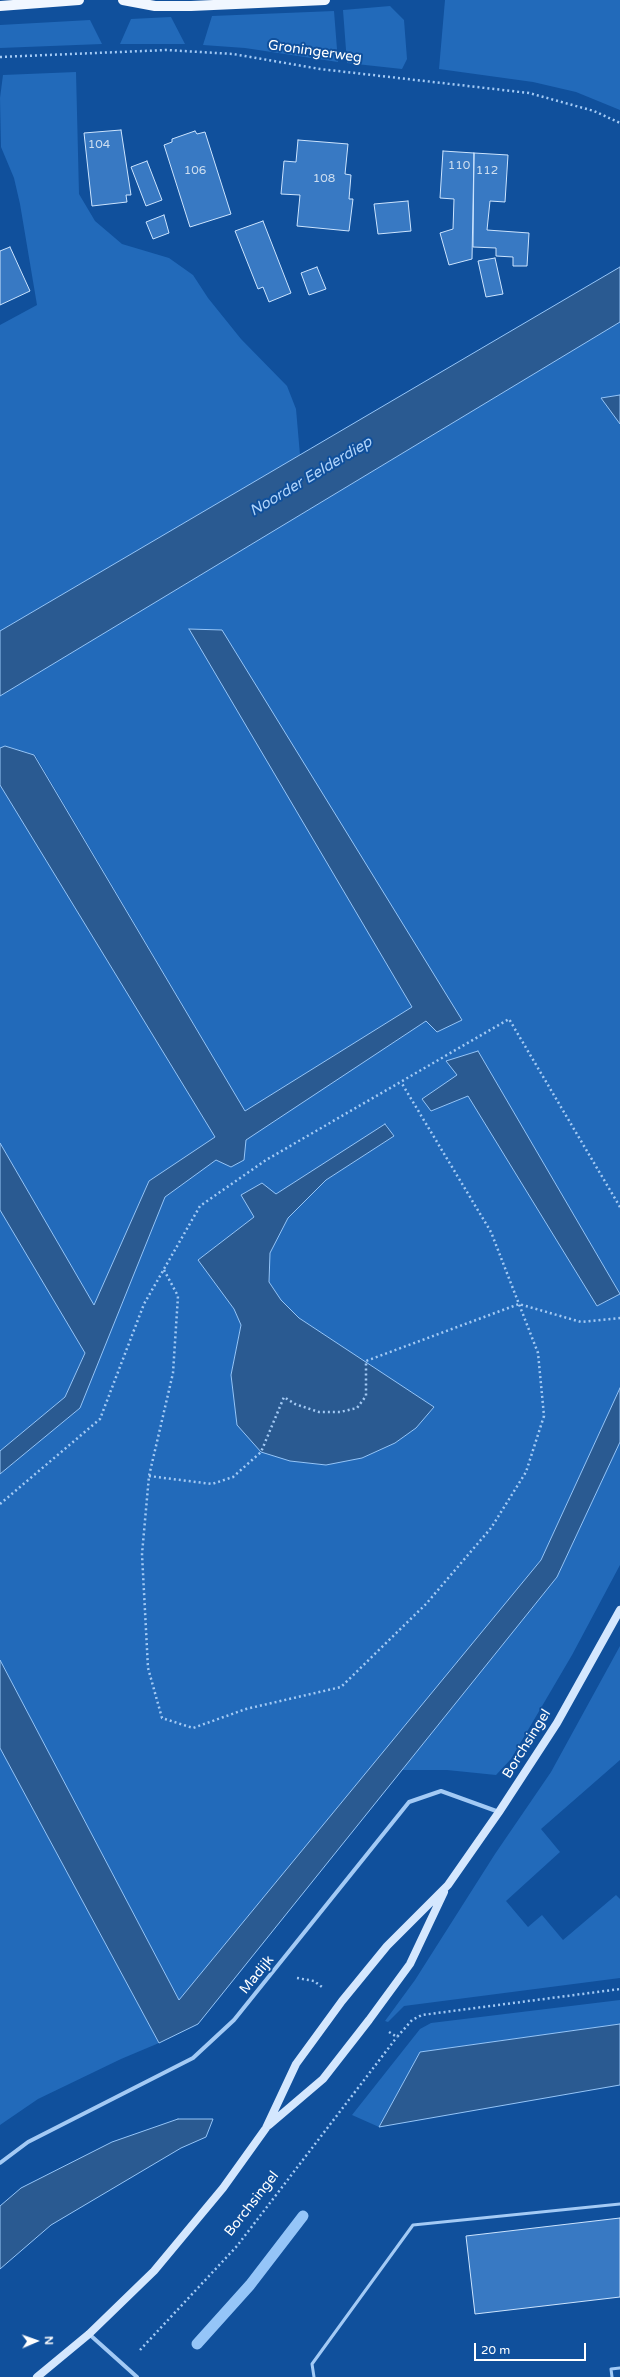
<!DOCTYPE html>
<html>
<head>
<meta charset="utf-8">
<style>
	body { margin:0 }
	#map { position:relative; width:620px; height:2377px; overflow:hidden; background:#10509c; font-family:"Varela Round",sans-serif }
	canvas { display:block }
	.north { position:absolute; left:16px; top:2321px; width:40px; height:40px; -webkit-text-stroke:3px #10509c; paint-order:stroke; rotate:88deg; font-size:11px; font-weight:700; line-height:16px; text-align:center; color:#fff }
	.north::after { content:''; display:block; margin:auto; width:14px; height:18px; background:#fff; clip-path:polygon(50% 0,100% 100%,50% 72%,0 100%) }
	.scale { position:absolute; left:474px; top:2343px; width:112px; height:18px; box-sizing:border-box; border:2px solid #fff; border-top:0; padding-left:5px; font-size:12px; line-height:14px; white-space:nowrap; color:#fff; -webkit-text-stroke:3px #10509c; paint-order:stroke }
</style>
</head>
<body>
<div id="map">
<canvas width="620" height="2377"></canvas>
<div class="north">N</div>
<div class="scale">20 m</div>
</div>
<script>
const context = document.querySelector('canvas').getContext('2d');
context.lineJoin = 'round';
function paint(path, color) { context.fillStyle = color; context.fill(path, 'evenodd'); }
const toPath = rows => new Path2D(rows.map(r => 'M' + r).join(''));
function trace(path, color, width, dash) { context.strokeStyle = color; context.lineWidth = width; context.lineCap = dash ? 'butt' : 'round'; context.setLineDash(dash || []); context.stroke(path); }
function drawText(font, color, halo, rows, align = 'center') {
  context.font = font + ' "Varela Round",sans-serif'; context.lineWidth = 4; context.setLineDash([]); context.textBaseline = 'middle'; context.strokeStyle = halo; context.fillStyle = color; for (const [text, x, y, turn = 0] of rows) {
    context.save(); context.translate(x, y); context.rotate((+turn || 0) * Math.PI / 180); context.textAlign = isNaN(turn) ? turn : align; if (halo) context.strokeText(text, 0, 0); context.fillText(text, 0, 0); context.restore();
  }
}
paint(toPath([
	[445,0,620,0,620,110,576,92,533,82,439,69],
	[390,6,404,20,407,59,402,69,347,63,343,10],
	[334,11,338,62,245,48,203,45,212,16],
	[171,17,185,44,120,44,131,19],
	[90,20,102,44,0,48,0,25],
	[76,72,79,194,95,221,122,244,169,258,193,275,208,298,241,339,287,386,296,409,300,455,0,631,0,325,37,305,20,204,14,178,1,147,0,98,3,75],
	[620,322,620,395,602,398,620,424,620,1294,478,1051,447,1061,458,1075,431,1111,468,1096,597,1306,620,1294,620,1388,541,1560,179,2000,0,1660,0,1474,80,1408,165,1197,216,1159,231,1167,245,1140,426,1021,437,1032,190,629,412,1007,245,1111,35,755,5,746,0,748,0,696],
	[386,1124,394,1136,326,1180,288,1218,270,1253,269,1282,281,1300,299,1318,434,1407,416,1428,395,1443,362,1458,325,1465,290,1461,237,1425,231,1375,241,1325,234,1309,198,1260,254,1217,276,1194],
	[0,785,215,1137,149,1181,94,1305,0,1143],
	[0,1210,85,1352,65,1397,0,1451],
	[620,1442,620,1565,572,1655,511,1759,496,1775,447,1770,402,1770,557,1577],
	[620,1646,620,1760,541,1829,560,1852,506,1901,528,1927,542,1915,563,1940,616,1895,620,1899,620,1978,404,2006,388,2022,385,2021,415,1980,495,1854,551,1772],
	[0,1748,159,2043,121,2059,38,2099,0,2125],
	[620,2000,620,2024,420,2052,379,2127,352,2115,420,2029,431,2023]
]), '#226aba');
const water = toPath([
	[620,267,620,322,0,696,0,631,620,267],
	[620,395,620,424,601,398,620,395],
	[189,629,222,630,462,1020,437,1032,426,1021,246,1140,244,1160,231,1167,216,1160,165,1197,80,1408,0,1474,0,1451,65,1397,85,1353,0,1210,0,1143,94,1305,149,1181,215,1137,0,785,0,748,5,746,34,755,245,1111,412,1007,189,629],
	[478,1051,620,1294,597,1306,468,1096,431,1111,422,1099,457,1075,446,1061,478,1051],
	[385,1124,394,1136,326,1180,288,1218,270,1253,269,1282,281,1300,299,1318,434,1407,416,1428,395,1443,362,1458,326,1465,290,1461,261,1452,237,1425,231,1375,241,1325,234,1309,198,1260,254,1217,241,1195,262,1183,276,1194,385,1124],
	[620,1388,620,1442,557,1577,198,2024,159,2043,0,1748,0,1660,179,2000,541,1560,620,1388],
	[620,2024,620,2085,379,2127,420,2052,620,2024],
	[178,2119,213,2119,206,2137,181,2148,51,2225,0,2269,0,2206,21,2188,112,2142,178,2119]
]);
paint(water, '#2a5a91');
trace(water, '#95c5f8', 1);
trace(toPath([
	[197,2344,250,2285,303,2216]
]), '#95c5f8', 11);
const building = toPath([
	[121,130,131,195,126,195,127,202,92,206,84,133,121,130],
	[195,131,197,134,205,132,231,214,190,227,164,145,172,142,172,139,195,131],
	[298,140,348,144,345,174,351,175,349,199,353,199,349,231,297,226,300,195,281,194,284,161,296,162,298,140],
	[443,151,474,153,472,259,449,265,440,233,453,229,454,199,440,198,443,151],
	[474,153,508,155,505,202,490,201,487,230,529,233,527,266,513,266,513,257,496,256,496,248,473,247,474,153],
	[147,161,162,200,146,206,131,167,147,161],
	[408,201,411,231,378,234,374,204,408,201],
	[164,215,169,233,153,239,146,222,164,215],
	[263,221,291,293,269,302,263,287,258,289,235,231,263,221],
	[10,247,30,291,0,305,0,251,10,247],
	[495,258,503,294,486,297,478,261,495,258],
	[317,267,326,289,309,295,301,273,317,267],
	[620,2218,620,2297,475,2314,466,2236,620,2218]
]);
paint(building, '#3879c3');
trace(building, '#cce4fe', 1);
trace(toPath([
	[0,57,167,50,233,54,320,69,529,93,594,111,620,123],
	[164,1270,178,1296,173,1373,149,1476,142,1554,148,1668,162,1718,193,1728,246,1709,341,1687,426,1604,491,1528,526,1472,544,1416,538,1353,491,1232,401,1082],
	[149,1476,212,1484,233,1477,261,1452,284,1397,295,1404,319,1412,340,1412,357,1408,366,1396,366,1361,519,1304,581,1322,620,1318],
	[0,1504,100,1419,144,1304,200,1206,266,1160,509,1019,620,1207],
	[297,1978,314,1981,322,1987],
	[389,2032,397,2037,412,2020,422,2015,620,1989],
	[140,2350,237,2246,397,2037]
]), '#a3caf5', 2.5, [2, 3]);
trace(toPath([
	[314,2377,312,2364,413,2225,620,2204],
	[612,2377,611,2369,620,2368]
]), '#a3caf5', 3);
trace(toPath([
	[0,2163,28,2142,193,2058,234,2020,409,1802,441,1791,499,1812],
	[89,2334,137,2377]
]), '#a3caf5', 4);
trace(toPath([
	[269,2125,323,2079,369,2020,410,1964,444,1892],
	[37,2377,89,2334,154,2271,223,2188,266,2128,296,2064,342,2001,387,1946,448,1885,499,1812,557,1723,620,1610]
]), '#d4e7fe', 8);
trace(toPath([
	[123,0,155,6,191,6,325,0],
	[0,6,79,0]
]), '#f1f7ff', 10);
drawText('12px', '#cddef0', null, [
	["104",99,145],
	["110",459,166],
	["106",195,171],
	["112",487,171],
	["108",324,179]
]);
drawText('14px', '#fff', '#10509c', [
	["Groningerweg",315,52,8],
	["Borchsingel",527,1744,-58],
	["Madijk",257,1975,-51],
	["Borchsingel",252,2204,-52]
]);
drawText('italic 15px', '#b0d4fb', '#10509c', [
	["Noorder Eelderdiep",311,477,-31]
]);
</script>
</body>
</html>
